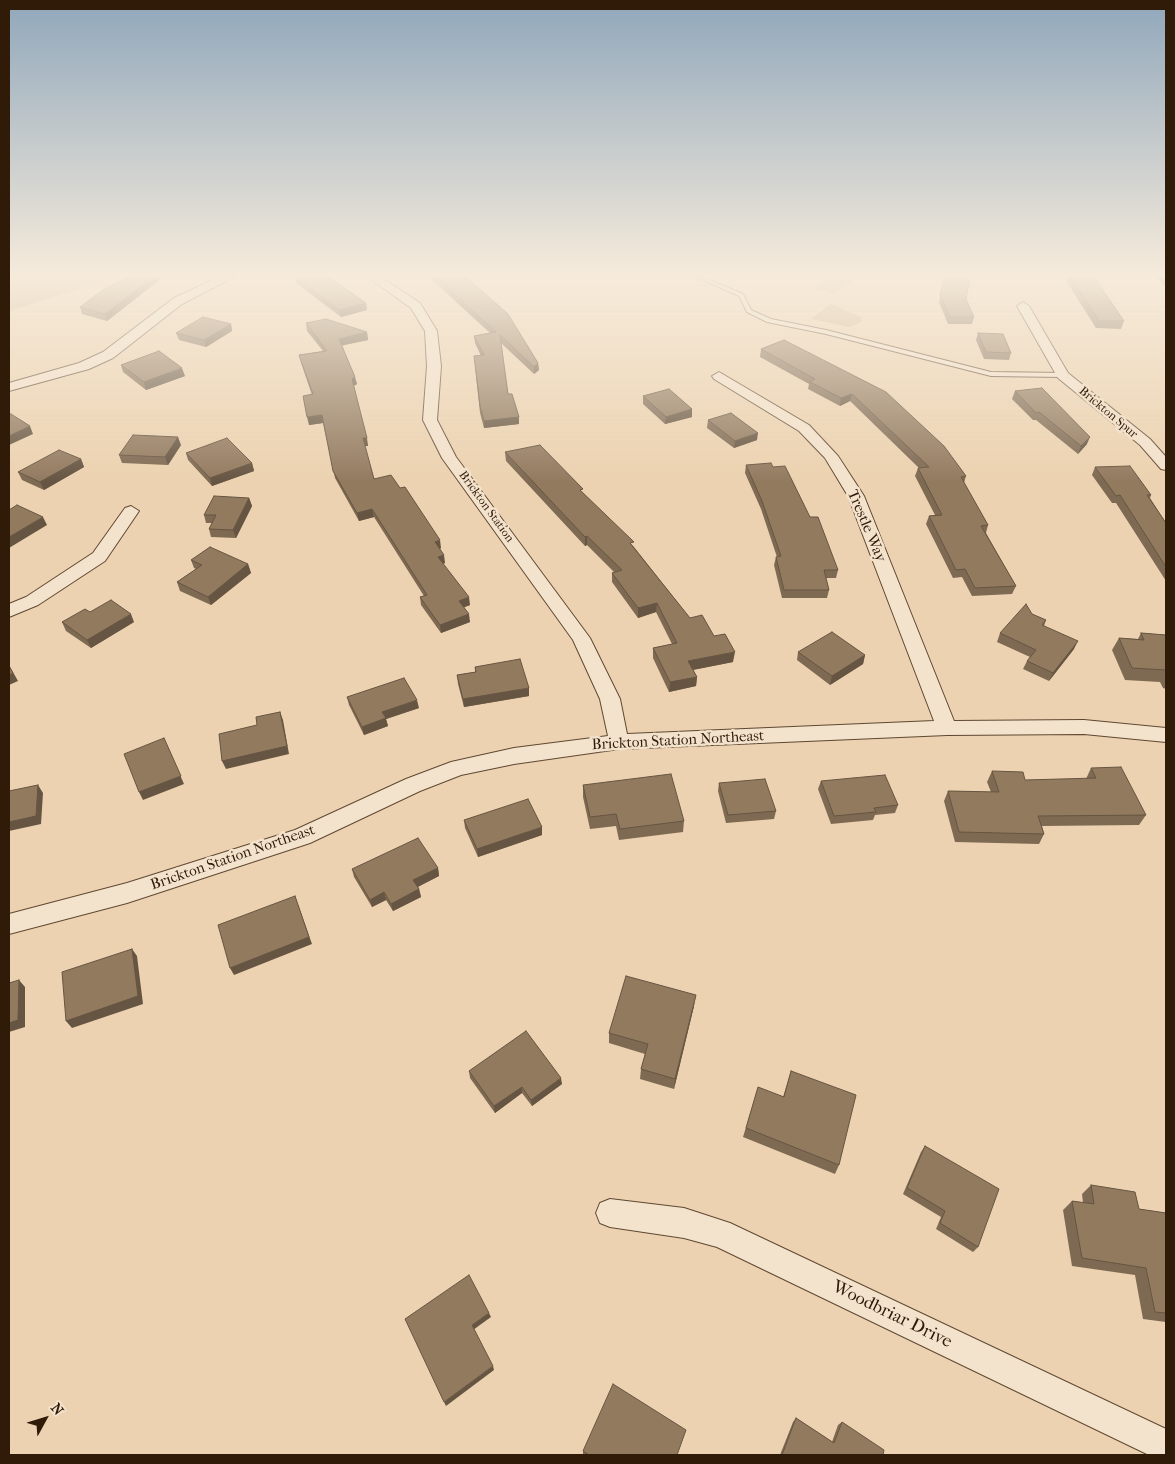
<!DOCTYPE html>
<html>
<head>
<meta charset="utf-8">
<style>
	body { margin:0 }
	#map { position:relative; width:1175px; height:1464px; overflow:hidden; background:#ecd2b0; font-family:"IM FELL French Canon",serif }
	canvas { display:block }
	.frame { position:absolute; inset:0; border:10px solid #301a08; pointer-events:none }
	.north { position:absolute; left:20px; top:1394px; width:50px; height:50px; -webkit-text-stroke:4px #f3e2cc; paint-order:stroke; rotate:51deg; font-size:14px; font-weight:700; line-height:20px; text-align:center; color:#301a08 }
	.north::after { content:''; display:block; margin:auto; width:18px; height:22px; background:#301a08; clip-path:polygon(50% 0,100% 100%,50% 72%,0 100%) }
</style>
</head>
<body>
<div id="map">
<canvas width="1175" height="1464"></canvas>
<div class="frame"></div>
<div class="north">N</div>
</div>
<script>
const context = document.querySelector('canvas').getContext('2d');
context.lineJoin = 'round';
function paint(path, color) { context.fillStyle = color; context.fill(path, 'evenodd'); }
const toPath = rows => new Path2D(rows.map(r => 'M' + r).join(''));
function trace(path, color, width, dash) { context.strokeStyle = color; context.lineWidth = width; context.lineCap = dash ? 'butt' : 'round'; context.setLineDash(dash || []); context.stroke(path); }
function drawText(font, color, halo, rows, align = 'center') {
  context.font = font + ' "IM FELL French Canon",serif'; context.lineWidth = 5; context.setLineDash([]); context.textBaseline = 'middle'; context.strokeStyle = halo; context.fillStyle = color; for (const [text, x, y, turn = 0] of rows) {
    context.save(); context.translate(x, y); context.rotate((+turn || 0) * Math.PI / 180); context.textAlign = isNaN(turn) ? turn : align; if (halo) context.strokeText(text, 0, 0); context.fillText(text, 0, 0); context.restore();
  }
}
paint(toPath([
	[9,277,117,277,9,311],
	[829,277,858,277,834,294,813,288],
	[831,304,861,317,861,322,849,327,811,319]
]), '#ccb393');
const lane = toPath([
	[696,277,703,277,743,294,751,310,771,319,826,330,991,372,1063,373,1066,375,1063,377,991,376,826,334,767,322,747,312,739,296,696,277]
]);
const street = toPath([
	[219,277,234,277,182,304,113,358,89,369,9,391,9,383,79,363,103,352,174,298,219,277],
	[368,277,381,277,420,303,437,331,441,366,437,420,456,457,590,638,620,699,627,734,934,721,848,496,825,458,799,431,714,379,712,376,719,372,809,425,838,456,864,496,954,721,1084,720,1166,728,1166,742,1084,734,947,735,619,749,514,764,461,775,420,791,310,843,127,903,9,934,9,914,127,883,295,830,406,779,451,762,514,748,608,736,600,699,573,640,442,458,423,420,427,366,425,331,411,308,368,277],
	[1023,302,1029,306,1068,373,1150,439,1166,457,1166,470,1161,469,1140,445,1058,378,1017,306,1023,302],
	[131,506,139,511,105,561,38,605,9,617,9,604,26,597,93,553,125,508,131,506],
	[610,1199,684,1208,730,1223,1166,1429,1166,1455,1149,1455,717,1247,684,1238,610,1227,600,1223,596,1213,600,1203,610,1199]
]);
trace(lane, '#5f4832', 2);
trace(street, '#5f4832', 2);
paint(lane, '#f3e2cc');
paint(street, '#f3e2cc');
paint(toPath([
	[128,277,161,277,162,278,107,321,82,314,80,307],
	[295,277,366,303,367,310,341,317,296,283],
	[430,277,466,277,538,363,539,370,534,374,501,343,508,394,519,424,484,428,480,413,474,356,481,356,475,343,474,336,490,333,430,278],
	[944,277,966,299,974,317,972,324,948,324,939,302],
	[1066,277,1081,277,1124,321,1121,329,1096,328,1065,279],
	[1156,277,1166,277,1166,287],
	[306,323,367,332,368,340,342,345,357,384,354,386,368,446,365,446,374,479,400,488,441,548,440,549,445,563,443,564,470,605,464,607,470,622,441,633,421,605,420,597,424,596,374,517,359,521,335,478,323,423,309,425,312,395,301,363,299,355,323,351,307,331],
	[231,324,232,331,206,347,179,340,176,333],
	[978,333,1011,353,1009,360,984,359,976,340],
	[784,340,966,476,964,483,988,525,986,533,1016,586,1012,594,972,596,962,577,953,578,926,524,929,516,935,515,915,476,918,468,919,468,850,401,840,406,808,389,809,384,760,357,761,349],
	[121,365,185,376,146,390,123,372],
	[1015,391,1087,444,1078,454,1036,420,1033,420,1012,399],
	[643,396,692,409,692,417,665,424,643,404],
	[708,420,757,440,734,448,707,428],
	[181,445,168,465,122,463,119,455],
	[505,452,583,494,634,547,690,618,714,636,733,662,693,670,697,677,696,686,669,692,653,658,653,648,672,644,656,612,638,618,612,582,612,573,614,572,587,545,585,546,506,461],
	[186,453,252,463,254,471,212,486,188,460],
	[81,459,84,467,44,490,22,480,18,472],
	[746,465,773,467,810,517,838,570,836,578,826,578,829,590,827,598,782,598,774,565,776,557,777,557,761,509,745,473],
	[1095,467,1151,495,1150,498,1166,523,1166,581,1116,503,1112,503,1092,475],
	[249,498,252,506,236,538,211,537,209,529,212,523,206,523,204,515],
	[191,560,248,564,251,573,211,605,180,591,177,582,196,569,194,568],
	[90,612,134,622,91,648,66,631,62,622],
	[1032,614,1046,620,1044,626,1074,649,1049,681,1023,669,1027,661,1030,657,997,642,1000,633],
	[1141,633,1166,635,1166,689,1163,688,1160,682,1125,680,1112,650,1119,638,1138,639],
	[798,652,865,655,863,664,830,685,797,660],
	[475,667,529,696,464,707,458,684,457,675,475,672],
	[347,697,419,708,386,719,388,726,364,735,349,705],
	[1091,768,1146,815,1139,825,1042,826,1044,834,1039,844,955,842,944,801,948,791,991,792,987,782,992,771,1025,780,1086,779],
	[821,781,898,805,895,813,875,815,873,820,831,824,818,789],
	[719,783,776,811,774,819,726,823,718,791],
	[583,785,684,821,683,832,619,840,616,826,590,829,583,797],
	[464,820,542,835,478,857,465,828],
	[438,868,439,876,418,887,419,889,421,897,393,911,386,900,372,907,354,877,352,869],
	[694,1006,674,1089,640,1079,641,1069,645,1054,609,1043,609,1033],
	[469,1071,562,1084,532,1106,522,1093,495,1113,470,1078],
	[791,1071,839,1165,835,1174,743,1137,758,1087,783,1097],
	[925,1146,978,1247,973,1252,936,1229,941,1217,903,1194,921,1152],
	[1091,1185,1139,1209,1166,1213,1166,1322,1143,1319,1135,1275,1072,1266,1063,1210,1072,1201,1083,1203,1082,1194],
	[796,1418,832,1442,838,1425,842,1422,883,1455,780,1455,793,1422],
	[583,1451,677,1455,585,1455,583,1454]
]), '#7e6952');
paint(toPath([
	[153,277,161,277,162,278,107,321,105,314],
	[366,303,367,310,341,317,339,310],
	[231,324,232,331,206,347,204,340],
	[367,332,368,340,340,346,339,339],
	[538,363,539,370,534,374,534,367],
	[182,368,185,376,146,390,144,382],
	[355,377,357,384,353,386,352,379],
	[852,394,850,401,840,406,841,398],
	[692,409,692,417,665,424,666,417],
	[322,415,323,423,309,425,307,417],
	[519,417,519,424,484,428,484,421],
	[30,426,33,434,9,445,9,436],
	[758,433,757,440,734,448,735,441],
	[178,437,181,445,168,465,165,457],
	[1090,437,1087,444,1078,454,1081,446],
	[363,438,367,438,368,446,365,446],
	[81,459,84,467,44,490,40,482],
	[252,463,254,471,212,486,210,478],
	[249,498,252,506,236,538,233,530],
	[372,509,374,517,359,521,357,513],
	[43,517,47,525,9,548,9,537],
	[587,536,587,545,585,546,585,537],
	[440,540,441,548,436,550,435,542],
	[444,555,445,563,439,565,438,557],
	[248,564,251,573,211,605,208,597],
	[469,597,470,605,460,609,459,601],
	[657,603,656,612,638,618,638,608],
	[131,614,134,622,91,648,87,640],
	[469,614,470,622,441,633,440,625],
	[1078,641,1074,649,1049,681,1053,673],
	[735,652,733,662,687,671,688,661],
	[865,655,863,664,830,685,832,676],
	[9,665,18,681,9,685],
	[697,677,696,686,669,692,670,682],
	[529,688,529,696,464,707,463,699],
	[417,700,419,708,386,719,388,726,364,735,362,727,382,712],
	[280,712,283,720,289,754,226,769,222,761],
	[164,738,184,784,143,800,139,792],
	[38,785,43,793,41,824,9,831,9,822],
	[542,827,542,835,478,857,477,849],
	[438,868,439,876,415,888,413,880],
	[419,889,421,897,393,911,391,904],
	[384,892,386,900,372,907,370,900],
	[295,896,312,944,234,975,230,968],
	[132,949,137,956,143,1004,72,1028,66,1021],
	[19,980,25,987,25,1027,9,1032,9,1023],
	[696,995,694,1006,674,1089,675,1079],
	[561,1078,562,1084,532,1106,531,1100],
	[522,1087,522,1093,495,1113,494,1106],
	[489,1313,491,1317,473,1330,472,1325],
	[493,1366,494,1370,446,1406,444,1402]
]), '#665542');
const building = toPath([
	[128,277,153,277,105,314,80,307,103,290,128,277],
	[295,277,329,277,366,303,339,310,295,277],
	[436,277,466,277,508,314,538,363,534,367,500,335,508,394,512,394,519,417,484,421,480,406,474,356,484,355,474,336,496,332,436,277],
	[944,277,951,277,970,279,966,299,974,317,950,317,940,295,944,277],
	[1071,277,1081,277,1089,279,1094,277,1124,321,1099,321,1071,277],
	[203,317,231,324,204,340,176,333,203,317],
	[326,319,367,332,339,339,355,377,352,379,367,438,363,438,374,479,391,475,400,488,405,487,440,540,435,542,444,555,438,557,469,597,459,601,469,614,440,625,420,597,427,595,372,509,357,513,333,471,322,415,307,417,303,396,313,394,299,355,327,351,306,323,326,319],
	[978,333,1003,334,1011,353,986,352,978,333],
	[784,340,886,392,944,446,966,476,961,477,988,525,981,526,1016,586,975,588,965,569,956,570,929,516,942,515,918,468,929,467,852,394,841,398,810,382,815,379,761,349,784,340],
	[159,351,182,368,144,382,121,365,159,351],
	[1042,388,1090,437,1081,446,1039,412,1036,413,1015,391,1042,388],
	[669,389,692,409,666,417,643,396,669,389],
	[731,413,758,433,735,441,708,420,731,413],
	[11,414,30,426,9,436,9,415,11,414],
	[133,435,178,437,165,457,119,455,133,435],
	[227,438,252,463,210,478,186,453,227,438],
	[540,445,583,489,580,490,634,542,630,543,690,618,702,615,714,636,725,634,735,652,688,661,697,677,670,682,653,648,677,643,657,603,638,608,612,573,622,570,587,536,585,537,505,452,540,445],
	[59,450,81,459,40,482,18,472,59,450],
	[771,463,773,467,785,466,810,517,818,517,838,570,824,570,829,590,784,590,776,557,781,556,762,501,746,465,771,463],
	[1130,466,1151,495,1147,495,1166,523,1166,567,1120,495,1116,496,1095,467,1130,466],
	[214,496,249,498,233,530,209,529,216,515,204,515,214,496],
	[17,505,43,517,9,537,9,510,17,505],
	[210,547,248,564,208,597,177,582,202,565,191,560,210,547],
	[111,600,131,614,87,640,62,622,85,609,90,612,111,600],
	[1026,604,1032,614,1046,620,1042,625,1078,641,1053,673,1027,661,1036,650,1000,633,1026,604],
	[832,632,865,655,832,676,798,652,832,632],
	[1141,633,1166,635,1166,670,1132,668,1119,638,1144,640,1141,633],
	[520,659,529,688,463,699,457,675,476,672,475,667,520,659],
	[9,666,13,673,9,675,9,666],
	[404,678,417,700,382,712,386,718,362,727,347,697,404,678],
	[280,712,287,746,222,761,219,734,257,725,256,717,280,712],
	[164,738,181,776,139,792,124,754,164,738],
	[1121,767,1146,815,1038,816,1044,834,959,832,948,791,999,792,992,771,1023,772,1025,780,1096,778,1091,768,1121,767],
	[671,774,684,821,620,829,616,814,590,817,583,785,671,774],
	[885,775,898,805,874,808,876,812,834,816,821,781,885,775],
	[765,779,776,811,728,815,719,783,765,779],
	[38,785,36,816,9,822,9,791,38,785],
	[528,799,542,827,477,849,464,820,528,799],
	[418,838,438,868,413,880,419,889,391,904,384,892,370,900,352,869,418,838],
	[295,896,309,937,230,968,218,925,295,896],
	[132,949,138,996,66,1021,62,972,132,949],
	[626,976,696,995,675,1079,641,1069,648,1044,609,1033,626,976],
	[19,980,18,1020,9,1023,9,983,19,980],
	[526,1031,561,1078,531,1100,522,1087,494,1106,469,1071,526,1031],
	[791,1071,856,1095,839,1165,746,1128,758,1087,784,1097,791,1071],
	[925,1146,999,1189,978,1247,940,1223,945,1211,907,1188,925,1146],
	[1091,1185,1135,1192,1139,1209,1166,1213,1166,1313,1155,1312,1146,1268,1082,1258,1072,1201,1094,1204,1091,1185],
	[469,1275,489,1313,472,1325,493,1366,444,1402,405,1319,469,1275],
	[613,1384,686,1430,677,1455,589,1455,583,1451,613,1384],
	[796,1418,834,1443,842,1422,884,1450,883,1455,782,1455,796,1418]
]);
paint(building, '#927a5f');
trace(building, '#665542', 1);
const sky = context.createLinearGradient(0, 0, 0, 482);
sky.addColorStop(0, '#90a7bb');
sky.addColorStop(0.57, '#f6ebdb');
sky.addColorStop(1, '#f6ebdb00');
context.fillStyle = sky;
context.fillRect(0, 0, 1175, 482);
drawText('12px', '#301a08', '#f3e2cc', [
	["Brickton Spur",1108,413,40],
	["Brickton Station",486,507,54]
]);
drawText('15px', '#301a08', '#f3e2cc', [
	["Trestle Way",866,526,67],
	["Brickton Station Northeast",678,741,-3],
	["Brickton Station Northeast",233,858,-19]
]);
drawText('18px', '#301a08', '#f3e2cc', [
	["Woodbriar Drive",892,1315,26]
]);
</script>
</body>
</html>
